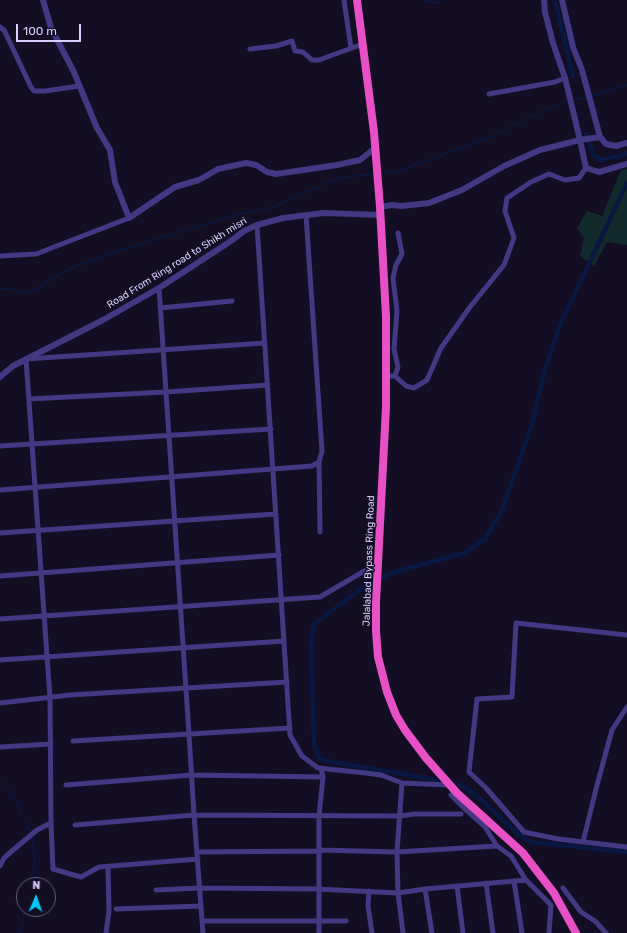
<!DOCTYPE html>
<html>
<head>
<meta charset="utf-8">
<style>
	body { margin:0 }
	#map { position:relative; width:627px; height:933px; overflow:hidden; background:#130e23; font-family:Rubik,sans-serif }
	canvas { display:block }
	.north { position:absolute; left:16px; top:877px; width:40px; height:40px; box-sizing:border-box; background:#130e23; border:1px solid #625b7b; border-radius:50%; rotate:2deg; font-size:11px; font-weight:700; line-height:16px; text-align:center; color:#d9cfff }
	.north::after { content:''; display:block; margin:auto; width:14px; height:18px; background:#00c8fa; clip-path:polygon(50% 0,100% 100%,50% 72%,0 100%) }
	.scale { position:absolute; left:16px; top:24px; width:65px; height:18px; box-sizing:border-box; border:2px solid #d9cfff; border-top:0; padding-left:5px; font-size:12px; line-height:14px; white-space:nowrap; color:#d9cfff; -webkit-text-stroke:3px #130e23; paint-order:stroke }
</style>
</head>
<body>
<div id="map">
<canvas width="627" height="933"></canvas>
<div class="north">N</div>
<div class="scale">100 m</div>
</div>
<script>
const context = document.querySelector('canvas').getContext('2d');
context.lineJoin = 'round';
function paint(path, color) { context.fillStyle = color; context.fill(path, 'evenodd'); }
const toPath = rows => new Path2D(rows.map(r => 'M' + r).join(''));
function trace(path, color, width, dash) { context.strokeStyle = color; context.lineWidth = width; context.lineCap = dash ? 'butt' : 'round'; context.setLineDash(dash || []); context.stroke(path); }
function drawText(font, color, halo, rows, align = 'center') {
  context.font = font + ' Rubik,sans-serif'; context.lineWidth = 3; context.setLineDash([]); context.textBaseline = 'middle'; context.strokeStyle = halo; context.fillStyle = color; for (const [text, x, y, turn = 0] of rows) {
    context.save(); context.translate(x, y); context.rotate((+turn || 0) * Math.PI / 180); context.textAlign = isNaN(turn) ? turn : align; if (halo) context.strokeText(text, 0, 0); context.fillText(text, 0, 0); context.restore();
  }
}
paint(toPath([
	[627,169,627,245,607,242,594,266,580,256,584,238,577,228,587,211,602,216,621,170]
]), '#112b2d');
trace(toPath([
	[423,0,440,3],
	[590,96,627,85],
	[573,101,586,97],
	[381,173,395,172,488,138,546,109,569,102],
	[0,289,10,288,24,293,36,289,69,269,115,252,228,217,273,207,338,178,375,174],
	[0,781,10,790,32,835,35,862,30,885],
	[20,933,25,909]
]), '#091840', 1.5);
trace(toPath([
	[555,0,573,76],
	[586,134,593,155,601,160,627,154],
	[381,578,391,573,464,553,485,539,502,510,532,424,544,373,560,325,627,183],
	[373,583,362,588,314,624,311,642,314,745,320,759,333,762,437,780],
	[460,784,476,795,518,834,531,842,627,852]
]), '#091840', 4.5);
trace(toPath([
	[344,0,351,48],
	[0,27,4,30,31,87,34,91,45,91,79,86],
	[250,49,276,46,292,41,295,51,303,52,312,60,319,60,363,44],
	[489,94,555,82,565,78],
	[257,225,290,735,302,756,318,768,366,773,381,775,402,783,450,785],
	[0,256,36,254,129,218],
	[159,288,189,734,194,815,203,933],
	[160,308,232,301],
	[386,376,395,376,406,386,414,388,427,380,441,348,470,307,504,265,514,238,505,211,507,198,531,182,549,174,565,180,579,178,586,168],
	[395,376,398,367,394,349,397,311,393,278,396,265,402,254,398,233],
	[29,399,166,392,268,385],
	[0,446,271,429],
	[319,462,320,532],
	[0,490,312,466,319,462,322,451,306,215],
	[0,533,276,514],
	[0,576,279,555],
	[0,619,320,597,378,563],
	[627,635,516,623,512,697,477,699,469,772,486,788,524,832,558,839,627,847],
	[0,660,284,641],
	[0,703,70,695,287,682],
	[73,741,290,728],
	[0,747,51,744],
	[402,783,397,852,398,893,403,933],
	[66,785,192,775,323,777],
	[457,793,451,795,466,810,485,827,497,846,511,856,526,880,551,905,549,933],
	[51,823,53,869,81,877,99,867,198,859],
	[75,825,194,815,400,816,415,814,461,814],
	[583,842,597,785,612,730,627,707],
	[197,852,318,851,319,850,397,852,497,846],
	[0,866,4,858,12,851,37,830,51,823,50,698,26,359,265,343],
	[514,881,522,933],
	[486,883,493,933],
	[457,886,463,933],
	[563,888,581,912,595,921,606,933],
	[425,889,432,933],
	[156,890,200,888,317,889,398,893,425,889,526,880],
	[369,891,368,906,372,933],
	[116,909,201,906],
	[202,921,346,921],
	[106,933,109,911,108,867],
	[319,933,319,816,323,777,321,768]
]), '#433882', 5);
trace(toPath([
	[43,0,51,28,73,70,97,128,110,150,115,182,129,218,175,187,199,180,218,169,246,163,256,165,267,172,276,174,337,165,360,160,375,148],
	[544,0,545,12,553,43,565,78,580,140,600,137],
	[562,0,573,47,582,70,600,137,606,144,616,146,627,143],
	[380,207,392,205,402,206,429,203,462,190,504,166,540,150,580,140,586,168,599,172,627,164],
	[0,377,13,366,103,320,159,288,231,241,244,231,257,225,283,218,324,213,380,215]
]), '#433882', 6);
trace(toPath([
	[357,0,374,132,380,207,386,316,386,407,376,602,376,631,378,657,387,692,396,715,405,730,426,758,457,793,523,853,554,893,576,933]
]), '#e850c6', 8);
drawText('10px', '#d9cfff', '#130e23', [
	["Road From Ring road to Shikh misri",177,263,-32],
	["Jalalabad Bypass Ring Road",369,561,-88]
]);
</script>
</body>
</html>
